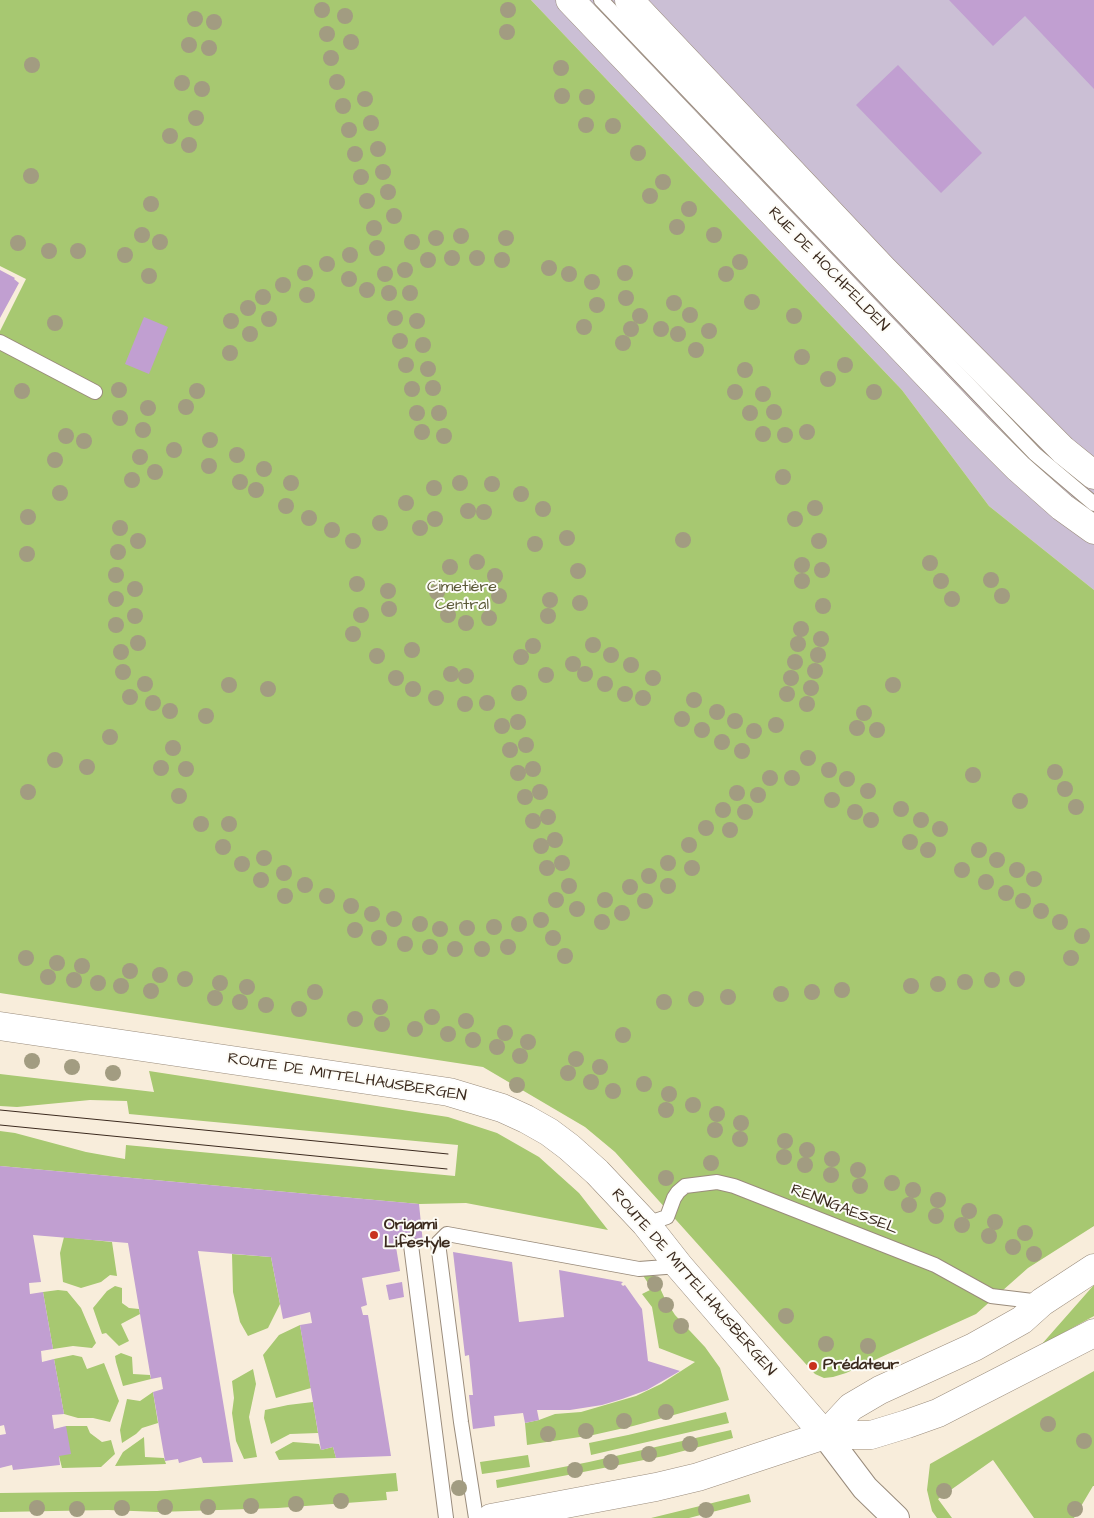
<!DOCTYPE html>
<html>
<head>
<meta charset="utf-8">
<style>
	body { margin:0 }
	canvas { display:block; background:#f8eddb }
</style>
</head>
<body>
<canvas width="1094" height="1518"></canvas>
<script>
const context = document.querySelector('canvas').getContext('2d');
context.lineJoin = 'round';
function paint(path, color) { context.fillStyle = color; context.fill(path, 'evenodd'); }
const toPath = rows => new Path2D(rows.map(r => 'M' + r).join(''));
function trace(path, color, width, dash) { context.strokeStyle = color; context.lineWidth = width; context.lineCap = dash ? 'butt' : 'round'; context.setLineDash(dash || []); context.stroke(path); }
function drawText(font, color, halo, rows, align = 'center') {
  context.font = font + ' "Architects Daughter",sans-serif'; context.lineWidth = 4; context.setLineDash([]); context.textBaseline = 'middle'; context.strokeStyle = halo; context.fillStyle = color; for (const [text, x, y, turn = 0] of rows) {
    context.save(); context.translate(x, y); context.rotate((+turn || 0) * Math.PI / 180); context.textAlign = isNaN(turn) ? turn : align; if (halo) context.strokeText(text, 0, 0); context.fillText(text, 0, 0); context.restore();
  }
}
paint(toPath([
	[531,0,1094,0,1094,590,989,506,902,390]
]), '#cbbfd5');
paint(toPath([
	[0,0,531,0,902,390,989,506,1094,590,1094,1226,1028,1268,976,1314,846,1373,833,1377,824,1378,815,1374,782,1338,615,1152,585,1127,483,1067,0,993,0,331,26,279,0,266],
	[149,1071,448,1117,497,1133,539,1157,579,1193,608,1230,466,1203,419,1204,0,1166,0,1131,15,1133,86,1152,125,1159,126,1145,455,1176,458,1145,129,1114,127,1101,90,1100,17,1107,0,1106,0,1074,154,1092],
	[64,1237,112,1242,117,1276,110,1275,101,1282,81,1288,63,1282,60,1253],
	[232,1254,271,1257,280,1304,268,1328,248,1336,240,1322,233,1292],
	[642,1274,654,1275,665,1299,675,1315,705,1347,720,1368,729,1400,633,1426,593,1435,527,1445,525,1423,539,1420,555,1414,581,1412,636,1396,661,1384,695,1362,659,1348,652,1307,642,1294,652,1289],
	[1094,1285,1094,1316,1041,1345,1093,1286],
	[115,1286,122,1288,122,1303,129,1308,139,1309,140,1314,121,1324,129,1341,119,1346,106,1333,102,1334,93,1308,107,1291],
	[58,1290,67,1291,81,1308,96,1343,92,1348,73,1346,53,1349,43,1292],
	[300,1325,311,1388,276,1398,263,1355,279,1335],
	[121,1353,132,1357,133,1374,150,1375,151,1379,123,1386,116,1362,115,1356],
	[73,1355,82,1357,87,1369,104,1363,119,1401,110,1422,93,1418,78,1418,64,1414,54,1359],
	[253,1369,256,1384,249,1417,257,1457,244,1459,236,1441,232,1413,234,1398,232,1381],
	[1094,1371,1094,1486,1093,1486,1074,1518,1034,1518,993,1460,938,1499,952,1518,937,1518,932,1511,927,1490,930,1464],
	[153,1392,158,1423,142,1428,136,1434,122,1443,120,1430,127,1399,140,1401],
	[313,1402,318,1433,290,1434,271,1444,264,1418,265,1410,288,1405],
	[726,1412,729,1423,591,1455,589,1443,628,1435],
	[66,1426,87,1426,90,1433,102,1442,111,1440,115,1454,101,1467,62,1468,59,1456],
	[731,1430,733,1438,664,1456,568,1475,497,1488,496,1480,589,1462],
	[144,1437,145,1457,164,1458,166,1464,115,1466,123,1452],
	[293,1442,319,1444,321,1450,333,1447,336,1458,279,1460,275,1452],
	[528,1455,530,1467,482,1474,480,1462],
	[396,1473,398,1491,386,1492,387,1500,278,1508,159,1512,108,1510,0,1512,0,1493,157,1491],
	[749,1494,751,1502,689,1518,651,1518]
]), '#a7c871');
paint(toPath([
	[949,0,1094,0,1094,89,1025,16,993,46],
	[898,65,982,153,941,193,856,105],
	[0,270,15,278,14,279,19,283,0,318],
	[144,317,168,327,149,374,125,364],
	[0,1166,419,1204,423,1243,396,1247,400,1271,362,1278,367,1305,361,1307,363,1315,368,1315,391,1456,336,1458,333,1447,321,1450,300,1325,312,1323,310,1312,283,1319,271,1257,198,1251,233,1462,203,1463,201,1457,179,1463,178,1459,165,1461,153,1392,163,1389,161,1377,151,1379,128,1243,33,1235,41,1282,29,1283,30,1294,43,1292,53,1349,41,1351,42,1362,54,1359,64,1414,52,1415,54,1429,66,1426,71,1454,59,1456,60,1465,13,1470,12,1465,0,1468,0,1435,6,1434,4,1425,0,1426],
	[453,1252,512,1262,519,1322,564,1317,559,1270,623,1282,621,1284,623,1286,625,1285,642,1309,648,1361,680,1371,647,1390,622,1399,602,1405,570,1410,537,1410,539,1420,525,1423,523,1413,494,1416,495,1426,473,1429,469,1395,473,1395,469,1355,465,1356],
	[402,1282,404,1297,389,1300,386,1285]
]), '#c19fd1');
const service = toPath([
	[601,0,1035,454,1094,504],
	[0,342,95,392],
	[646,1224,667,1217,674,1198,678,1192,685,1186,717,1182,734,1186,935,1265,991,1296,1041,1302],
	[411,1245,446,1518],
	[476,1518,461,1422,438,1243,447,1234,639,1269,679,1266]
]);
const minor = toPath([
	[825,1435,865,1488,896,1518]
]);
const tertiary = toPath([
	[0,1026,449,1092,502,1108,526,1119,549,1132,569,1147,597,1172,646,1224,679,1266,825,1435]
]);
const secondary = toPath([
	[570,0,978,428,1018,468,1062,507,1094,530],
	[629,0,883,269,1063,450,1094,475],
	[825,1435,851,1407,880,1390,974,1347,1022,1320,1042,1302,1094,1268],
	[491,1518,656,1487,698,1477,825,1435,871,1435,907,1424,938,1413,1094,1333]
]);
trace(service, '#9a8c7c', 16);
trace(minor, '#9a8c7c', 28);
trace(tertiary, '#9a8c7c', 29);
trace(secondary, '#9a8c7c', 29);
trace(service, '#fff', 14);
trace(minor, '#fff', 26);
trace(tertiary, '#fff', 28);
trace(secondary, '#fff', 28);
trace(toPath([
	[0,1110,448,1154],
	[0,1125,447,1169]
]), '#3b2a1e', 1);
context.fillStyle = '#a29c81';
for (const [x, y] of [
	[322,10],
	[508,10],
	[345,16],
	[195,19],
	[214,22],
	[507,32],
	[327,34],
	[351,42],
	[189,45],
	[209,48],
	[331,58],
	[32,65],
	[561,68],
	[337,82],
	[182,83],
	[202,89],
	[562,96],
	[587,97],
	[365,99],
	[343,106],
	[196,118],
	[371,123],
	[586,125],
	[613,126],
	[349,130],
	[170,136],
	[189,145],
	[378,149],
	[638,153],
	[355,154],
	[383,172],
	[31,176],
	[361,177],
	[663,182],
	[388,192],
	[650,196],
	[367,201],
	[151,204],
	[689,209],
	[394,216],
	[677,227],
	[374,228],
	[142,235],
	[714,235],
	[461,236],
	[436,238],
	[506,238],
	[160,242],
	[412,242],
	[18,243],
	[377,248],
	[49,251],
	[78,251],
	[125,255],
	[350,255],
	[452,258],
	[477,258],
	[428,260],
	[502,260],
	[740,262],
	[327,264],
	[549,268],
	[405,270],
	[305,273],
	[625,273],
	[385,274],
	[569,274],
	[726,274],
	[149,276],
	[349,279],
	[592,282],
	[283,285],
	[367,290],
	[389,293],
	[410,293],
	[307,295],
	[263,297],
	[626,298],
	[752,302],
	[674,303],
	[597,305],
	[248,308],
	[690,315],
	[640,316],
	[794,316],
	[395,318],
	[269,319],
	[231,321],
	[417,321],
	[55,323],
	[584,327],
	[631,329],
	[661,329],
	[709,331],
	[250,334],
	[678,334],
	[400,341],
	[623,343],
	[423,345],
	[696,350],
	[230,353],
	[802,357],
	[406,365],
	[845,365],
	[428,369],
	[745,370],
	[828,379],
	[433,388],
	[412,389],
	[119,390],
	[22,391],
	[197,391],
	[735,392],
	[874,392],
	[763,394],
	[186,407],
	[148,408],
	[774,412],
	[417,413],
	[439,413],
	[750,413],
	[120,418],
	[143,430],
	[422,432],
	[807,432],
	[763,434],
	[785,435],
	[66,436],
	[444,436],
	[210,440],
	[84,441],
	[174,450],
	[237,455],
	[140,457],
	[55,460],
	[209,466],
	[264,469],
	[155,472],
	[783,477],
	[132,480],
	[240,482],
	[291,483],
	[460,483],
	[492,484],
	[434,488],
	[256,490],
	[60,493],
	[521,494],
	[406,503],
	[286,506],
	[815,508],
	[543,509],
	[468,511],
	[484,512],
	[28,517],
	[309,518],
	[435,519],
	[795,519],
	[380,523],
	[120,528],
	[420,528],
	[332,530],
	[567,538],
	[683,540],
	[138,541],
	[353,541],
	[819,541],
	[535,544],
	[118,552],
	[27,554],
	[477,562],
	[930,563],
	[802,565],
	[450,567],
	[822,570],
	[578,571],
	[116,575],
	[495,576],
	[991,580],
	[802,581],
	[941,581],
	[357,584],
	[135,589],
	[388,591],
	[437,592],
	[499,596],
	[1002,596],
	[116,599],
	[952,599],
	[550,600],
	[580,603],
	[823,606],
	[389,609],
	[361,615],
	[448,615],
	[135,616],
	[548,616],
	[489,618],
	[466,623],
	[116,625],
	[801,629],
	[353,634],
	[821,639],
	[138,643],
	[798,644],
	[593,645],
	[533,646],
	[412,650],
	[121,652],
	[611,655],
	[818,655],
	[377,656],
	[521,657],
	[795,662],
	[573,664],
	[631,665],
	[815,671],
	[123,672],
	[451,674],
	[585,674],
	[546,675],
	[466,676],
	[396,678],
	[653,678],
	[791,678],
	[145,684],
	[605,684],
	[229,685],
	[893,685],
	[811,688],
	[268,689],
	[413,689],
	[519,693],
	[625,694],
	[787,694],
	[130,697],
	[436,698],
	[643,698],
	[694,700],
	[153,703],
	[487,703],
	[465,704],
	[807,704],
	[170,711],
	[717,712],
	[864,713],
	[206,716],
	[682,719],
	[735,721],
	[518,722],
	[776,725],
	[502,726],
	[857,728],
	[702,730],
	[877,730],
	[754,731],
	[110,737],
	[722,742],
	[526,745],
	[173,748],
	[510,750],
	[742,751],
	[808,758],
	[55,760],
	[87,767],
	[161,768],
	[186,769],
	[533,769],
	[829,770],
	[1055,772],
	[518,773],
	[973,775],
	[770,778],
	[792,778],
	[847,779],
	[1065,789],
	[868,791],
	[28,792],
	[540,792],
	[737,793],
	[758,795],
	[179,796],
	[525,797],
	[832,800],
	[1020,801],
	[1076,807],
	[901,809],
	[723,810],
	[745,812],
	[855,812],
	[548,817],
	[871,820],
	[921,820],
	[533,821],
	[201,824],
	[229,824],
	[706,828],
	[940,829],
	[730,830],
	[555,840],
	[910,842],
	[689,845],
	[541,846],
	[223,847],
	[928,850],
	[979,850],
	[264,858],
	[997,860],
	[562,863],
	[668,863],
	[242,864],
	[547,868],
	[692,868],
	[962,870],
	[1017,870],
	[284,873],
	[649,876],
	[1034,879],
	[261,880],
	[986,882],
	[305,885],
	[569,886],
	[668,886],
	[630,887],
	[1006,893],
	[285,896],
	[327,896],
	[556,900],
	[605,900],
	[645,901],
	[1023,901],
	[351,906],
	[577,909],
	[1041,911],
	[622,913],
	[372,914],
	[394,919],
	[541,920],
	[602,922],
	[1060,922],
	[420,924],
	[519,924],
	[494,927],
	[467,928],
	[440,929],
	[355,930],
	[1082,936],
	[379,938],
	[553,938],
	[405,944],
	[430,947],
	[508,947],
	[455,949],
	[482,949],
	[565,956],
	[26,958],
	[1071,958],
	[57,963],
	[82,966],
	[130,971],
	[160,975],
	[48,977],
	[185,979],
	[1017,979],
	[74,980],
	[992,980],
	[965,982],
	[98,983],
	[220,983],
	[938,984],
	[121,986],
	[911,986],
	[247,987],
	[842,990],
	[151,991],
	[315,992],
	[812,992],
	[781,994],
	[728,997],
	[215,998],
	[696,999],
	[240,1002],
	[664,1002],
	[266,1005],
	[380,1007],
	[299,1009],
	[432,1017],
	[355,1019],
	[466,1021],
	[382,1024],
	[415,1029],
	[505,1033],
	[448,1034],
	[623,1035],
	[473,1040],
	[528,1042],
	[497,1047],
	[520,1056],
	[576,1059],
	[32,1061],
	[72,1067],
	[600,1067],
	[113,1073],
	[568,1073],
	[591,1082],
	[644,1084],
	[517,1085],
	[613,1091],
	[669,1094],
	[693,1105],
	[666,1110],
	[717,1114],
	[741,1123],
	[715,1130],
	[740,1139],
	[785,1141],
	[807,1150],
	[784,1157],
	[832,1159],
	[711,1163],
	[805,1165],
	[858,1170],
	[831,1175],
	[666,1178],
	[892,1183],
	[860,1186],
	[913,1190],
	[938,1200],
	[909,1205],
	[969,1211],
	[936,1216],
	[995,1222],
	[962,1225],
	[1025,1233],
	[989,1236],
	[1013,1247],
	[1034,1254],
	[655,1284],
	[666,1305],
	[786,1316],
	[681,1326],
	[826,1344],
	[868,1346],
	[666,1412],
	[624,1421],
	[1048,1424],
	[586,1431],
	[548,1434],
	[1084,1441],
	[690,1444],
	[649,1454],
	[611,1462],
	[575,1470],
	[459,1488],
	[944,1491],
	[341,1501],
	[296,1504],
	[251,1506],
	[165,1507],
	[208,1507],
	[37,1508],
	[122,1508],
	[77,1509],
	[1075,1509],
	[706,1510]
]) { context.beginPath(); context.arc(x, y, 8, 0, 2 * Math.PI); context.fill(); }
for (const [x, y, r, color] of [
	[374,1235,5,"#c8321e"],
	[813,1366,5,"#c8321e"]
]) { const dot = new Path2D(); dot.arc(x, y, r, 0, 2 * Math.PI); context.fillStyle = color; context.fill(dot); trace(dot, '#fdfcf7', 2); }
drawText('16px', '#3b2a1e', '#fdfcf7', [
	["RUE DE HOCHFELDEN",828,270,46],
	["ROUTE DE MITTELHAUSBERGEN",347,1078,9],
	["RENNGAESSEL",844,1210,21],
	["ROUTE DE MITTELHAUSBERGEN",693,1283,49]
]);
drawText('16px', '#5b5937', '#fdfcf7', [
	["Cimetière",462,588],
	["Central",462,606]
]);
drawText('bold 16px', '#3b2a1e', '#fdfcf7', [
	["Origami",384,1226],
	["Lifestyle",384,1244],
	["Prédateur",823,1366]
], 'left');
</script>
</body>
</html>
